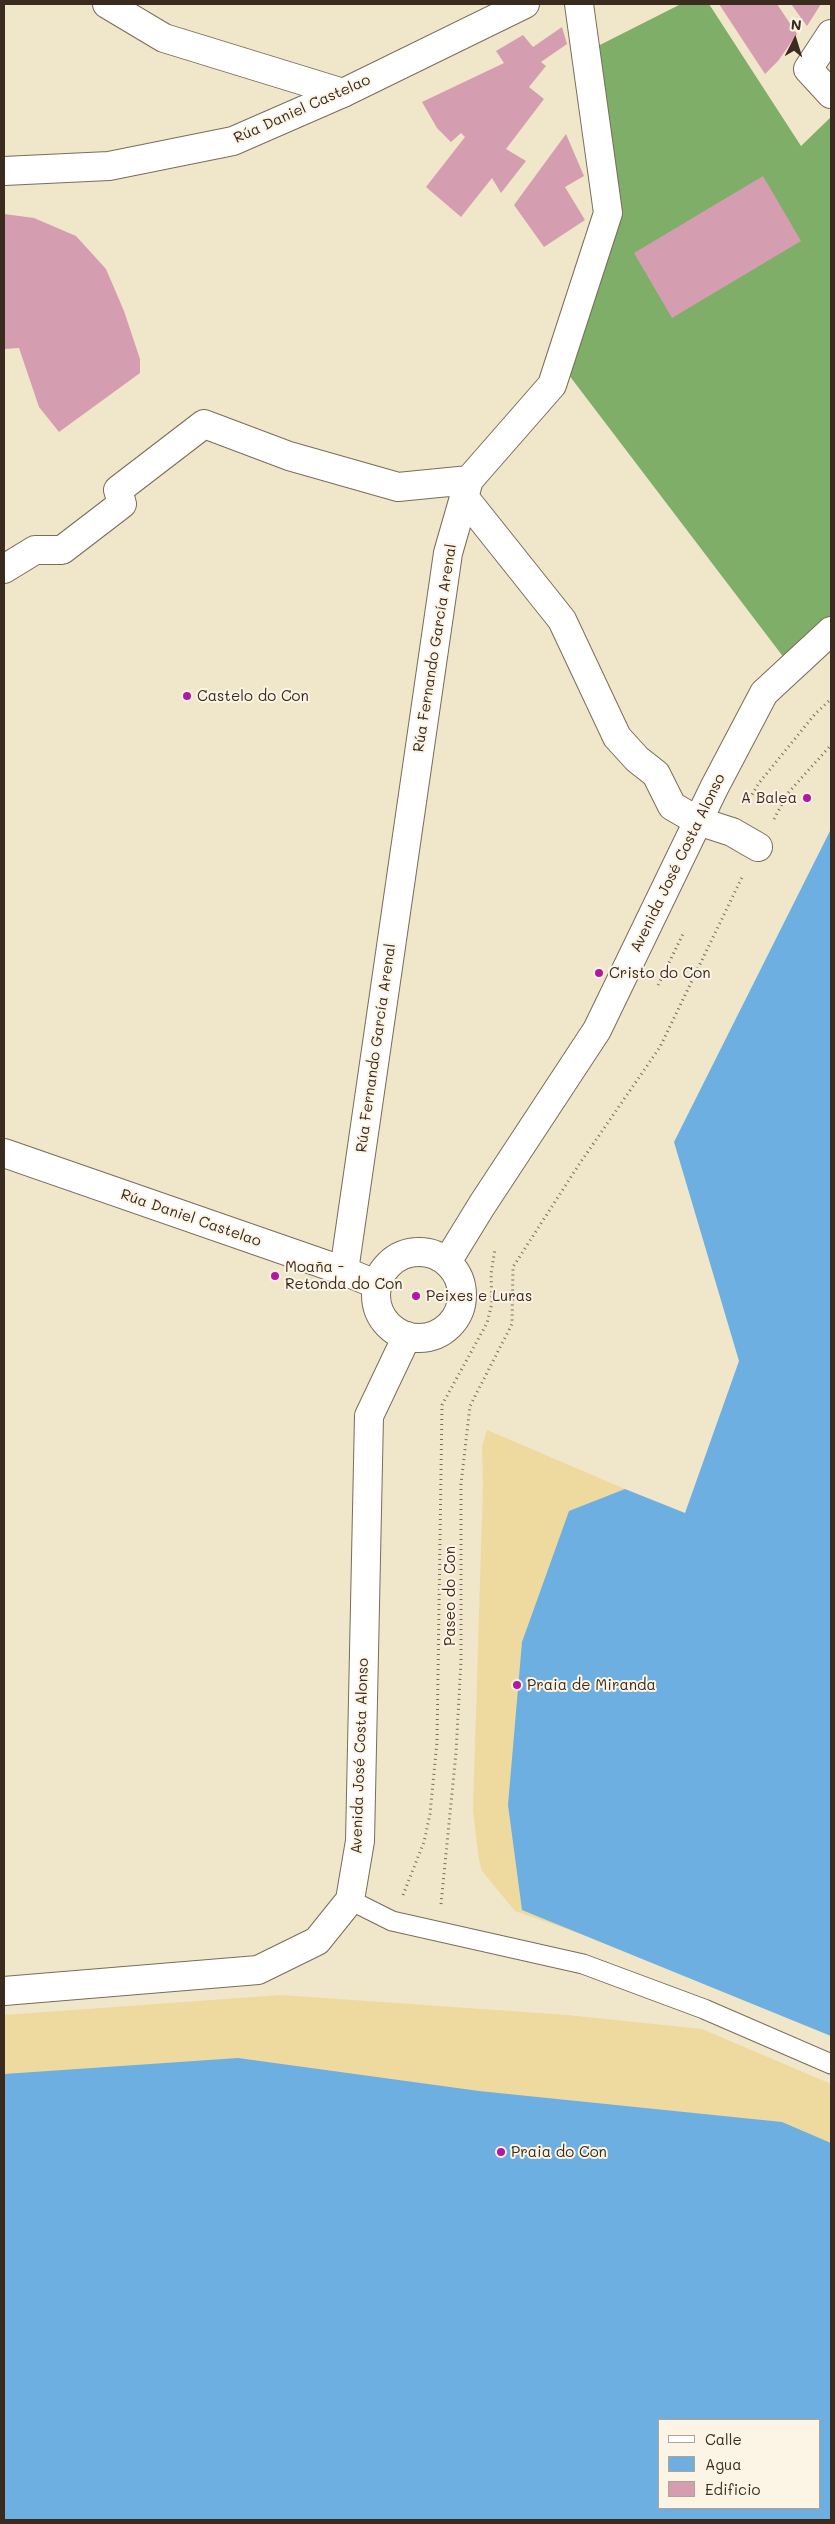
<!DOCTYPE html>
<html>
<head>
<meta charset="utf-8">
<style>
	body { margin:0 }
	#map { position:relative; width:835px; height:2524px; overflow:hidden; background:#f0e6c9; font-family:Mali,sans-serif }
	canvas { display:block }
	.frame { position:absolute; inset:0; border:5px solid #3b2a1e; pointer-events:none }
	.legend { position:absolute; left:658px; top:2419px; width:162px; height:90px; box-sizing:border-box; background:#fcf5e5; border:1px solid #afa495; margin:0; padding:6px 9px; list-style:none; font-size:15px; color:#3b2a1e }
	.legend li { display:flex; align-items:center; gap:10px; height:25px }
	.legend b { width:25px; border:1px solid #afa495 }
	.north { position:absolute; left:770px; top:15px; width:50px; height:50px; -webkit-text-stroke:4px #fcf5e5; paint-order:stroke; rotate:5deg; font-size:14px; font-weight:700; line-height:20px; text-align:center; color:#3b2a1e }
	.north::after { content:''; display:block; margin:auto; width:18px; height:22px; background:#3b2a1e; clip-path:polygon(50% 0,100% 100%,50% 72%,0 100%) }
</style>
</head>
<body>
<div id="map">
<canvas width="835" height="2524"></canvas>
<div class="frame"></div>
<ul class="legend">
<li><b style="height:6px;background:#fff"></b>Calle</li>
<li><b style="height:14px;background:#6dafe1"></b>Agua</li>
<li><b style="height:14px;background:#d49eb0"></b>Edificio</li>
</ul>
<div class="north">N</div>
</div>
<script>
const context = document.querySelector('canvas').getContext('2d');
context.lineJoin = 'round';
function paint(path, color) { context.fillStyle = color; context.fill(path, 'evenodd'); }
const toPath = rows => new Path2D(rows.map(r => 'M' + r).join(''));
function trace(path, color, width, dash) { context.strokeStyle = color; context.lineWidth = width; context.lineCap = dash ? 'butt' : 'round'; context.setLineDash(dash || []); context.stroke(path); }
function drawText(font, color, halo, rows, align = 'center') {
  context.font = font + ' Mali,sans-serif'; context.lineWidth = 4; context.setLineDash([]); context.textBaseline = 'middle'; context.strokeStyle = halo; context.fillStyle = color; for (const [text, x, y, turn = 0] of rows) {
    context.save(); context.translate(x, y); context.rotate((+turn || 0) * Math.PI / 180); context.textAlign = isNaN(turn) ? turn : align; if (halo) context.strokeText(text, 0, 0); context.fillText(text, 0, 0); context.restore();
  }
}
paint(toPath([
	[681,4,709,4,801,146,831,117,831,631,791,667,559,362,608,213,586,52]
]), '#7eae68');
paint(toPath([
	[487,1430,625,1489,556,1647,584,1935,515,1911,482,1871,479,1860,473,1811,483,1486,482,1447],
	[281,1995,567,2015,702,2029,831,2084,831,2261,4,2123,4,2015]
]), '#eeda9e');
paint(toPath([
	[831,829,831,2036,522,1910,508,1805,522,1642,569,1511,625,1489,685,1513,739,1361,674,1142],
	[238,2058,479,2091,782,2122,831,2143,831,2520,4,2520,4,2074],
	[659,2420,819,2420,819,2508,659,2508]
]), '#6dafe1');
paint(toPath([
	[719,4,777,4,797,34,778,61,765,74],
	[791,4,821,4,807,26],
	[562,27,567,44,541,62,546,66,529,87,544,99,506,149,526,161,501,193,492,178,461,217,426,187,465,137,461,133,451,142,437,128,422,102,504,63,496,51,523,35,533,47],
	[566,134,584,176,565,187,585,220,544,247,514,205],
	[763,176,801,241,672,318,634,253],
	[4,214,34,218,76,236,106,269,124,311,140,359,140,373,59,432,39,407,19,348,4,349]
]), '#d49eb0');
const service = toPath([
	[350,1900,392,1921,583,1964,704,2009,831,2064]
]);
const pedestrian = toPath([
	[464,497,562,620,617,737,637,759,656,774,672,806,698,821,732,832,758,847]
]);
const minor = toPath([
	[107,4,164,38,343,93],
	[831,34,808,69,831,94],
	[4,569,35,550,62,550,122,504,118,490,204,424,289,456,398,487,469,480],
	[344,1271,448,553,469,480,552,385,608,213,579,4]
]);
const tertiary = toPath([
	[4,171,109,166,233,141,343,93,525,4],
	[4,1153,344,1271,378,1285],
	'376 1295a43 43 0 1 1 86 0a43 43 0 1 1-86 0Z',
	[447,1262,482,1205,597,1030,714,788,764,693,831,631],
	[4,1991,258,1970,317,1941,350,1900,360,1841,369,1416,407,1336]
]);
trace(service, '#7a6c5a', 21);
trace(pedestrian, '#7a6c5a', 30);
trace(minor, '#7a6c5a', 30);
trace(tertiary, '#7a6c5a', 30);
trace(toPath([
	[747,803,759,783,815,714,831,699],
	[774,819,788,793,831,745],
	[658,985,684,932],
	[403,1895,424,1842,430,1814,437,1742,442,1405,487,1323,492,1303,491,1274,495,1249],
	[441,1904,456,1753,461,1661,461,1484,470,1406,512,1324,513,1267,578,1166,660,1047,743,875]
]), '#7a6c5a', 3, [1, 4]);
trace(service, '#fff', 19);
trace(pedestrian, '#fff', 28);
trace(minor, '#fff', 28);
trace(tertiary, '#fff', 28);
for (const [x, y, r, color] of [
	[187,696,5,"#b5179e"],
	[807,798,5,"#b5179e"],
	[599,973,5,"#b5179e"],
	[275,1276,5,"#b5179e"],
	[416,1296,5,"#b5179e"],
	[517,1685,5,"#b5179e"],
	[501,2152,5,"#b5179e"]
]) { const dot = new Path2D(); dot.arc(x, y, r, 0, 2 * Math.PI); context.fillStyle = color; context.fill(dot); trace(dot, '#fcf5e5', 2); }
drawText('15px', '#3b2a1e', '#fcf5e5', [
	["Rúa Daniel Castelao",302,109,-24],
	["Rúa Fernando García Arenal",435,648,-81],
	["Avenida José Costa Alonso",678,863,-64],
	["Rúa Fernando García Arenal",376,1048,-82],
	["Rúa Daniel Castelao",191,1218,19],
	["Paseo do Con",450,1596,-90],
	["Avenida José Costa Alonso",360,1756,-88]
]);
drawText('15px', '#3b2a1e', '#fcf5e5', [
	["Castelo do Con",197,696],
	["A Balea",797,798,"right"],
	["Cristo do Con",609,973],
	["Moaña -",285,1267],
	["Retonda do Con",285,1284],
	["Peixes e Luras",426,1296],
	["Praia de Miranda",527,1685],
	["Praia do Con",511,2152]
], 'left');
</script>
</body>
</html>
